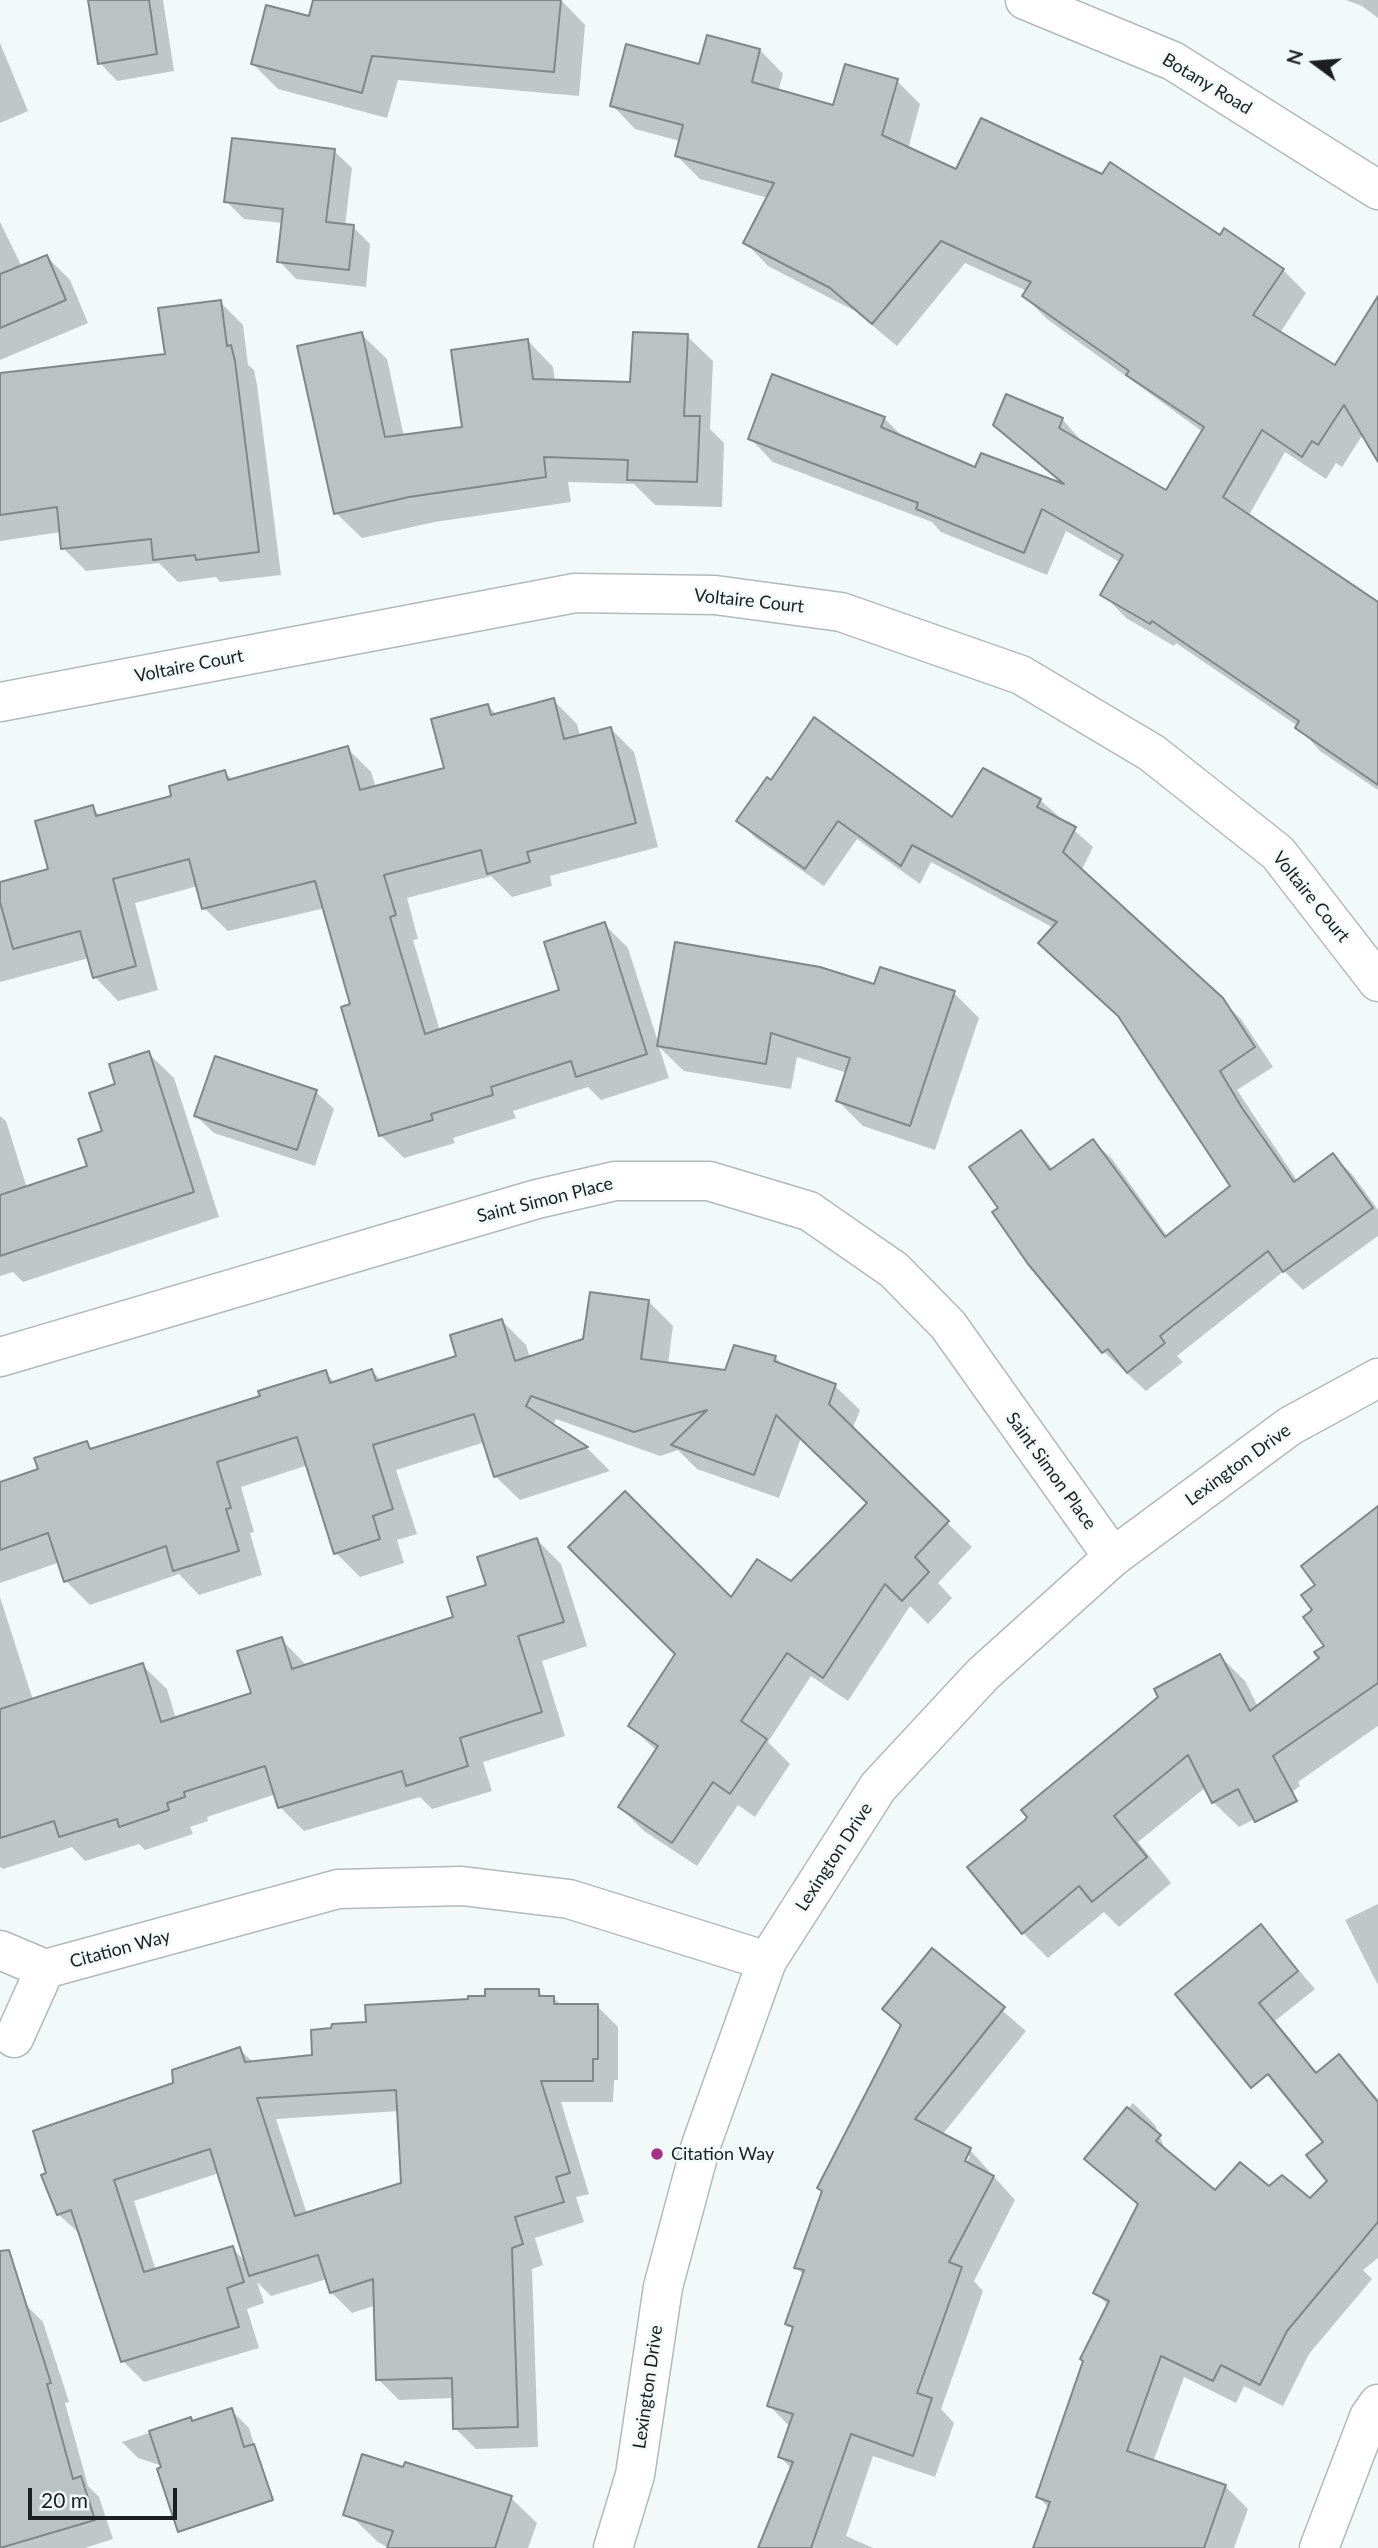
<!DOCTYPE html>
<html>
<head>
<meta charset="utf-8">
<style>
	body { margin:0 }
	#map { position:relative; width:1378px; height:2548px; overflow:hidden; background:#f1faf9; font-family:Lato,sans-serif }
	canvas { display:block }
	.north { position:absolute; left:1280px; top:28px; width:70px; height:70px; -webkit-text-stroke:5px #f1faf9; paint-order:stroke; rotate:286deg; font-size:19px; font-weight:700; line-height:28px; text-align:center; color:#1c1f1f }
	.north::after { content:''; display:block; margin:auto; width:24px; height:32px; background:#1c1f1f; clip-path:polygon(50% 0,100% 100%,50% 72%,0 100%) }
	.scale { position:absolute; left:28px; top:2488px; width:149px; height:32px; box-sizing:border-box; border:4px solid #1c1f1f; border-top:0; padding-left:9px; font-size:21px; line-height:24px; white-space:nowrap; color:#1c1f1f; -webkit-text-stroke:5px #f1faf9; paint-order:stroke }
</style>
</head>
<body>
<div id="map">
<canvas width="1378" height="2548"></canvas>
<div class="north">N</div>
<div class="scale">20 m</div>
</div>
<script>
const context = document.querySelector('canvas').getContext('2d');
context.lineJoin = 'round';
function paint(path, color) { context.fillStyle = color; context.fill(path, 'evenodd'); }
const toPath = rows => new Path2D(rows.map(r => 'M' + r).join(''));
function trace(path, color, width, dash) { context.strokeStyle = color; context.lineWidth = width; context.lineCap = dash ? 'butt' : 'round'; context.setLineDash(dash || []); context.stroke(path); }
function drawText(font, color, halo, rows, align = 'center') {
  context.font = font + ' Lato,sans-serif'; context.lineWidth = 5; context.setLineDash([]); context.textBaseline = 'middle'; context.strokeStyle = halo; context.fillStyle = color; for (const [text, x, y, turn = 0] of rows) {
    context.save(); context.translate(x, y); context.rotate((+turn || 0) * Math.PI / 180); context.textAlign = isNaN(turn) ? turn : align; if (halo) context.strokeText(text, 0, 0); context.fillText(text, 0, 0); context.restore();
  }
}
paint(toPath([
	[89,0,163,0,174,71,117,81,100,63],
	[315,0,561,0,585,25,579,96,398,80,387,118,278,89,253,64,310,18],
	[1346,0,1378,0,1378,18,1362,6],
	[0,43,28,111,0,123],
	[760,50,783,74,778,92,834,108,897,81,920,104,908,149,957,172,1220,237,1283,270,1306,293,1280,333,1335,368,1378,338,1378,444,1365,431,1342,467,1336,463,1326,479,1285,452,1249,515,1378,604,1378,790,1320,751,1298,726,1176,643,1174,646,1126,618,1103,594,1121,563,1066,531,1047,575,941,532,932,522,773,462,750,438,773,376,884,418,905,439,976,469,1063,485,995,424,1062,419,1085,445,1166,492,1203,432,1047,319,1024,296,1027,291,965,263,897,346,855,311,768,266,745,242,768,198,700,179,677,156,680,141,635,129,612,105,701,66],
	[334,151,352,168,345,226,353,227,370,244,366,287,296,279,279,261,283,223,244,219,226,201],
	[0,222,22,267,47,257,70,280,88,323,0,360],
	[220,302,243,325,248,365,254,370,257,385,281,575,220,582,216,577,178,582,159,563,86,571,63,548,61,532,0,541,0,375,167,355],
	[361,334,387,359,404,437,464,429,528,341,553,367,555,382,632,384,687,336,713,361,710,429,724,443,722,507,655,505,634,484,568,482,571,502,435,522,362,538,336,513],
	[553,700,577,724,580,736,610,728,634,752,658,847,550,876,552,886,512,897,491,876,407,898,418,939,413,940,440,1031,562,991,604,924,628,948,659,1045,875,987,954,993,979,1018,935,1150,863,1126,838,1101,847,1073,797,1057,791,1089,684,1071,659,1047,669,1078,601,1100,588,1087,513,1111,516,1118,453,1138,455,1143,404,1158,380,1135,352,1005,325,908,228,931,204,908,198,886,135,903,158,990,118,1001,95,977,89,958,0,982,0,884,50,870,92,807,101,817,174,797,224,772,233,780,347,748,371,772,376,788,446,769,488,706,497,715],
	[1040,800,1093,847,1081,871,1241,1019,1273,1067,1237,1090,1298,1182,1333,1156,1352,1174,1378,1210,1378,1236,1303,1290,1284,1271,1177,1356,1183,1362,1146,1391,1104,1352,1030,1263,1001,1208,1021,1132,1053,1169,1093,1141,1112,1159,1168,1237,1233,1186,1122,1019,1054,928,931,862,920,884,857,839,824,886,757,839,738,821,952,819],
	[148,1053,174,1078,219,1217,23,1282,13,1272,0,1276,0,1116,6,1121,27,1188,89,1168,117,1085],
	[316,1092,334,1109,315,1166,214,1133,196,1116],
	[649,1302,673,1326,668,1364,727,1372,775,1357,785,1367,835,1386,860,1410,852,1430,972,1547,938,1583,952,1598,928,1624,910,1606,848,1701,811,1676,768,1742,790,1764,755,1817,738,1805,697,1866,644,1831,620,1807,657,1751,630,1726,732,1599,791,1584,869,1503,801,1438,779,1498,697,1469,678,1450,660,1456,556,1419,553,1425,587,1448,610,1471,520,1500,495,1476,485,1442,396,1470,417,1534,397,1540,404,1563,360,1577,336,1553,308,1465,241,1487,254,1532,250,1533,262,1575,199,1595,179,1574,90,1605,66,1581,60,1562,0,1583,0,1484,40,1470,86,1443,93,1450,262,1397,325,1372,335,1383,372,1371,382,1381,458,1357,502,1321,526,1345,530,1358,585,1340],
	[1378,1513,1378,1726,1298,1782,1300,1786,1260,1816,1239,1827,1213,1802,1206,1787,1138,1842,1171,1883,1119,1927,1104,1912,1048,1958,1023,1933,1220,1656,1245,1681,1258,1707,1321,1658,1326,1646,1315,1611,1318,1585],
	[537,1540,561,1564,587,1646,542,1661,565,1736,483,1762,492,1791,432,1809,420,1797,304,1831,280,1807,276,1794,207,1817,208,1821,190,1827,193,1834,145,1850,139,1844,85,1861,72,1847,3,1869,0,1867,0,1597,33,1700,142,1665,167,1689,176,1719,253,1694,281,1639,307,1666,456,1618],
	[1378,1904,1378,1985,1345,1920],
	[1261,1926,1315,1989,1275,2021,1298,2049,1246,2075],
	[932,1950,1026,2031,942,2135,970,2150,1015,2200,974,2281,983,2291,941,2409,954,2423,935,2477,873,2456,846,2536,873,2548,760,2548,792,2469,780,2457,790,2427,769,2405,794,2330,787,2323,804,2275,796,2267,902,2027,885,2009],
	[966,2156,970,2156,963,2170],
	[538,1991,545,1998,553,1997,562,2006,597,2006,618,2027,618,2080,614,2080,613,2102,561,2102,589,2194,576,2197,584,2222,535,2238,543,2265,532,2269,538,2447,476,2449,455,2428,454,2398,399,2400,378,2379,376,2305,352,2313,331,2292,327,2279,271,2296,257,2282,264,2303,247,2309,259,2348,144,2382,123,2361,81,2235,58,2214,175,2085,239,2049,254,2063,314,2057,368,2023,470,2001],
	[399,2111,403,2184,307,2214,276,2119],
	[219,2173,246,2262,232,2248,156,2271,134,2201],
	[1353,2073,1378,2099,1378,2258,1363,2270,1372,2279,1309,2354,1283,2406,1244,2386,1236,2403,1184,2377,1153,2462,1225,2486,1248,2509,1234,2548,1035,2548,1049,2508,1038,2497,1109,2306,1096,2293,1139,2206,1086,2159,1133,2103,1155,2125,1166,2152,1215,2193,1268,2188,1310,2200,1330,2181,1325,2142],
	[24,2303,43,2322,69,2402,65,2403,88,2486,99,2497,113,2539,85,2548,0,2548,0,2311],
	[231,2410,249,2428,272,2502,138,2458,122,2442,191,2419,194,2422],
	[511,2498,537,2523,528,2548,389,2548,378,2542,352,2517]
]), '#0003');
const building = toPath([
	[88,0,149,0,157,54,98,64,88,0],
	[313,0,561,0,554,72,372,56,362,93,251,64,266,5,309,16,313,0],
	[707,35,760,49,752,82,833,105,845,64,898,79,882,135,956,169,981,118,1102,174,1110,162,1220,235,1224,228,1284,269,1253,315,1335,365,1378,296,1378,462,1344,405,1318,445,1312,441,1302,457,1262,430,1223,497,1378,602,1378,785,1295,728,1299,721,1152,621,1150,624,1100,595,1123,555,1042,509,1024,553,916,509,918,503,748,439,772,374,885,417,881,427,975,467,981,453,1064,484,993,425,1006,394,1063,418,1059,428,1166,490,1204,427,1126,375,1129,371,1022,296,1031,282,941,241,872,324,830,288,743,243,774,183,675,156,683,125,610,106,626,44,699,64,707,35],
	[232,138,335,149,326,222,354,225,349,270,277,262,283,209,224,202,232,138],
	[47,255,66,300,0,328,0,274,47,255],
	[221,300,227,346,231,345,235,361,259,552,196,560,195,555,153,560,151,539,61,549,57,507,0,515,0,373,165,354,158,308,221,300],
	[362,332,385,437,462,427,451,350,528,339,533,379,630,382,633,332,688,334,684,416,700,416,697,482,627,480,628,460,544,457,546,477,409,497,334,514,297,346,362,332],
	[554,698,564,739,611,727,636,823,527,852,530,862,487,874,481,850,384,875,396,915,390,917,425,1034,559,990,544,942,605,922,647,1054,576,1077,571,1061,491,1087,493,1095,431,1114,433,1120,379,1136,341,1007,350,1004,315,881,202,909,189,859,113,879,136,966,93,978,80,931,13,949,0,902,0,882,48,869,35,821,93,805,96,816,171,796,169,786,225,770,228,780,348,746,360,790,444,768,431,719,488,704,491,715,554,698],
	[814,717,952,817,983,768,1041,799,1037,807,1076,827,1063,852,1223,998,1255,1047,1220,1071,1242,1108,1294,1182,1333,1153,1373,1208,1283,1272,1268,1251,1160,1336,1165,1343,1127,1373,1108,1349,1102,1353,1028,1264,992,1212,998,1208,969,1167,1021,1130,1050,1170,1093,1139,1165,1237,1230,1186,1118,1016,1038,943,1057,922,912,845,901,866,838,821,805,869,736,821,767,777,771,780,814,717],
	[675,942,820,967,874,984,880,967,955,991,910,1126,836,1101,850,1058,771,1033,766,1064,657,1046,675,942],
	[149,1051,194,1192,0,1256,0,1195,87,1166,78,1139,102,1131,89,1093,115,1084,109,1064,149,1051],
	[215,1056,317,1090,297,1150,194,1116,215,1056],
	[590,1292,649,1300,641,1359,725,1370,734,1345,776,1356,774,1361,836,1384,829,1404,949,1521,915,1557,929,1572,902,1601,885,1584,823,1678,787,1653,741,1721,767,1739,730,1794,713,1782,672,1843,618,1807,658,1746,628,1726,675,1654,568,1547,625,1491,731,1597,757,1559,791,1581,867,1503,776,1415,754,1475,671,1445,707,1410,634,1432,531,1396,526,1406,588,1447,494,1477,474,1414,373,1445,393,1509,373,1516,380,1539,334,1554,297,1437,217,1462,231,1508,226,1509,239,1551,173,1571,166,1546,64,1582,48,1533,0,1550,0,1482,38,1469,34,1458,87,1441,90,1449,260,1396,258,1391,326,1370,330,1383,372,1369,376,1381,456,1356,450,1335,502,1319,515,1361,583,1339,590,1292],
	[1378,1506,1378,1683,1273,1756,1297,1801,1255,1822,1238,1789,1212,1803,1188,1755,1114,1816,1147,1857,1092,1902,1079,1886,1022,1934,967,1867,1025,1820,1027,1817,1021,1810,1158,1697,1154,1689,1220,1654,1250,1711,1319,1658,1314,1652,1324,1646,1303,1617,1312,1610,1301,1595,1315,1585,1301,1566,1378,1506],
	[537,1538,564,1622,518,1636,542,1712,460,1738,468,1766,406,1786,402,1771,278,1808,265,1766,184,1792,185,1797,167,1803,169,1810,119,1827,117,1819,59,1837,54,1821,0,1838,0,1709,143,1663,161,1722,251,1693,237,1651,282,1637,292,1669,453,1617,447,1597,486,1585,477,1557,537,1538],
	[1261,1924,1298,1971,1259,2003,1316,2073,1339,2054,1378,2102,1378,2222,1287,2331,1260,2385,1221,2365,1213,2381,1161,2356,1127,2451,1226,2485,1204,2548,1033,2548,1050,2502,1036,2497,1083,2361,1080,2359,1109,2301,1093,2293,1138,2204,1084,2159,1127,2107,1161,2135,1156,2141,1215,2190,1240,2162,1269,2186,1282,2175,1310,2198,1327,2181,1306,2155,1323,2142,1268,2074,1251,2088,1175,1994,1261,1924],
	[932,1948,1005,2007,915,2119,971,2148,965,2161,994,2176,949,2262,962,2267,917,2393,932,2398,913,2456,851,2434,811,2548,758,2548,793,2462,778,2457,793,2414,767,2406,793,2327,785,2324,804,2270,794,2268,822,2191,817,2188,901,2025,882,2009,932,1948],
	[485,1989,539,1989,539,1996,554,1996,554,2004,598,2004,598,2059,593,2059,593,2081,541,2081,570,2173,556,2177,564,2202,515,2217,523,2244,512,2248,518,2427,453,2429,452,2378,376,2380,373,2279,330,2293,318,2255,249,2276,210,2149,114,2180,144,2272,233,2246,244,2282,227,2288,239,2327,121,2362,71,2210,57,2215,41,2175,46,2173,33,2131,173,2083,172,2070,240,2047,245,2062,312,2055,311,2030,331,2028,332,2024,366,2022,365,2005,468,1999,468,1996,485,1996,485,1989],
	[396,2090,401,2183,295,2216,257,2098,396,2090],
	[9,2250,51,2383,47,2384,73,2479,81,2476,95,2520,0,2548,0,2251,9,2250],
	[232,2408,244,2447,254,2444,273,2500,178,2532,157,2469,161,2467,149,2431,191,2417,192,2421,232,2408],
	[362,2454,403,2467,405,2462,512,2496,495,2548,387,2548,393,2531,343,2515,362,2454]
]);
paint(building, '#bac3c1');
trace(building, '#7f8886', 2);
const minor = toPath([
	[0,702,575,593,715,595,841,612,1021,675,1152,753,1278,853,1378,982],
	[0,1357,537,1199,615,1181,709,1181,809,1211,894,1270,948,1325,1113,1557],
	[0,1950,45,1969,338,1889,462,1886,569,1899,767,1961],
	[14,2038,45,1969],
	[613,2548,635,2475,663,2287,701,2145,767,1961,878,1787,983,1674,1113,1557,1290,1426,1378,1378],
	[1319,2548,1369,2417,1378,2404]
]);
const secondary = toPath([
	[1025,0,1173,61,1378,190]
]);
trace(minor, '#b2bab9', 41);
trace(secondary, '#b2bab9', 41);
trace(minor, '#fff', 38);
trace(secondary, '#fff', 38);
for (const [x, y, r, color] of [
	[657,2154,7,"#a53089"]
]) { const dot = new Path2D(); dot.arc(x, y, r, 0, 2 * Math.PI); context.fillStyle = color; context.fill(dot); trace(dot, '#f1faf9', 2.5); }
drawText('18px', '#1c1f1f', '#f1faf9', [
	["Botany Road",1207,84,31],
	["Voltaire Court",749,601,6],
	["Voltaire Court",189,666,-11],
	["Voltaire Court",1311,897,51],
	["Saint Simon Place",545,1200,-14],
	["Lexington Drive",1238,1465,-36],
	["Saint Simon Place",1051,1471,54],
	["Lexington Drive",834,1857,-57],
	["Citation Way",120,1949,-15],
	["Lexington Drive",648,2387,-82]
]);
drawText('18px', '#1c1f1f', '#f1faf9', [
	["Citation Way",671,2154]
], 'left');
</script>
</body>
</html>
